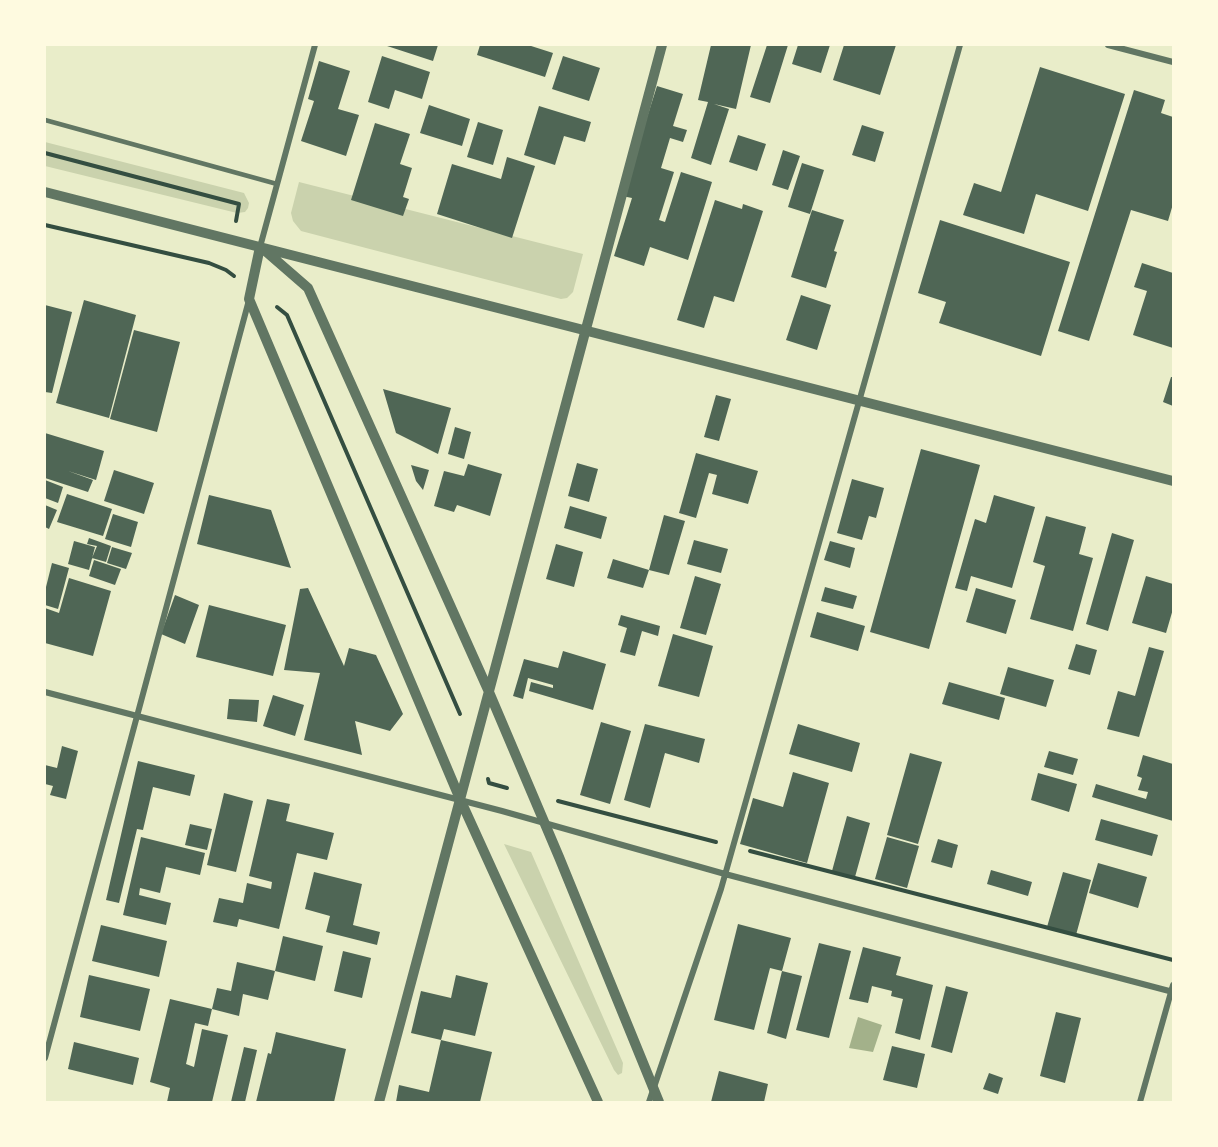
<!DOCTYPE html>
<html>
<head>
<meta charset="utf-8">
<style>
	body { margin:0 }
	#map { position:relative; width:1218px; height:1147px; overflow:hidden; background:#e9edc9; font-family:"Titillium Web",sans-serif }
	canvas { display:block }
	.frame { position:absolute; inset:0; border:46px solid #fefae0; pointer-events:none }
</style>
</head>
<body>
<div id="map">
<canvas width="1218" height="1147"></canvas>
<div class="frame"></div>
</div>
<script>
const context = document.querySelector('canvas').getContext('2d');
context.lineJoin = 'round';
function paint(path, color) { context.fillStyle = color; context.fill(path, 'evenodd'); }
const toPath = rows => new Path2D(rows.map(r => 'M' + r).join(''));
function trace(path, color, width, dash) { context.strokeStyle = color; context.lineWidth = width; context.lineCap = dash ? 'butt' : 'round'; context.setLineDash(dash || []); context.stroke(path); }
paint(toPath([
	[45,142,244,193,249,203,248,208,245,212,237,213,45,166],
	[299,182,583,254,573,292,567,298,561,299,301,231,293,221,291,213],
	[504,844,531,852,623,1063,622,1073,618,1075,614,1070]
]), '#cad2ad');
paint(toPath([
	[858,1017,882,1025,873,1052,849,1048]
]), '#a3b18a');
paint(toPath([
	[384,45,438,45,433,61],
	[480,45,528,45,553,53,545,77,477,55],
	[711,45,751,45,736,109,714,104,729,109,711,165,691,158,708,102,698,100],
	[767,45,788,45,770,103,750,97],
	[798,45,830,45,821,73,792,64],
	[844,45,896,45,880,95,833,80],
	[382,56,430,72,422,99,395,90,389,109,368,102],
	[563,56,600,68,589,101,552,89],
	[319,61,350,71,338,109,359,115,346,156,301,141,314,101,308,99],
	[1040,67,1125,94,1088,211,1036,194,1024,234,963,215,974,183,1001,192],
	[657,86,683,94,673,126,687,130,683,142,670,138,661,168,674,172,659,220,665,222,681,172,712,182,688,260,650,247,644,266,614,256,632,198,622,196],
	[1134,90,1165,100,1161,113,1173,117,1173,204,1168,221,1131,210,1089,341,1058,331],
	[429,105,470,119,462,146,420,133],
	[539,106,591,122,585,142,564,136,555,165,524,155],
	[478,122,503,130,493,165,467,157],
	[375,123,410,134,400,164,412,168,403,197,409,199,403,216,351,200],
	[862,125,884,132,875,162,852,155],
	[738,135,766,144,757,171,729,162],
	[783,150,800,156,788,190,772,185],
	[507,157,535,166,512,238,437,214,452,164,501,179],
	[802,163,824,170,810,214,788,207],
	[715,200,742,209,743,204,763,211,734,302,714,296,704,328,677,320],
	[812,210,844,220,834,251,837,252,826,288,791,277],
	[940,220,1070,262,1041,356,939,323,946,302,918,293],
	[1142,263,1173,273,1173,348,1133,335,1147,291,1134,287],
	[801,295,831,305,817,350,786,340],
	[84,300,136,315,109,418,56,403],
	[45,305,72,312,52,393,45,392],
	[134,330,180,342,157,432,110,419],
	[1171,377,1173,377,1173,406,1163,402],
	[383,389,451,408,438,454,396,433],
	[716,395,731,399,719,441,704,437],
	[455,427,471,432,464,459,448,454],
	[45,433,104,451,96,480,68,471,93,480,88,492,45,478],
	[921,449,980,465,929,649,870,632],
	[696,453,758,471,748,504,712,494,717,475,709,473,696,518,679,513],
	[577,463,598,469,589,502,568,496],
	[468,464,502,474,490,516,457,505,454,512,434,506,444,471,464,476],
	[411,465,429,470,423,490,416,481],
	[114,470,154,483,144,514,104,501],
	[852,479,884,488,876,518,869,516,862,540,837,533],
	[45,480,63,487,58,503,45,498],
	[67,494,112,509,103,536,57,522],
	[209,495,271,510,291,568,197,544],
	[994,495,1035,507,1012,588,971,576,967,591,955,588,975,519,986,523],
	[45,505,57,510,49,529,45,527],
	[570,506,607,517,601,539,564,528],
	[113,514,138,522,131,547,105,539],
	[664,515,685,521,669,575,649,570],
	[1046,516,1086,527,1079,554,1093,558,1073,631,1030,619,1045,566,1033,562],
	[1112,533,1134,540,1108,631,1086,624],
	[89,538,111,546,106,562,92,558,97,546,87,544],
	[694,540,728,549,721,573,687,564],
	[74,541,95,547,89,570,68,564],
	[830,541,855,548,850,568,824,560],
	[556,544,583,552,574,587,546,579],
	[112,547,132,553,126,569,107,563],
	[613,559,649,570,643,588,607,578],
	[94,560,121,569,115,585,89,576],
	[52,563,69,568,58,609,45,605,45,591],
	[695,576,721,584,706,635,680,628],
	[1146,576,1173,584,1173,609,1166,633,1132,623],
	[69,578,111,591,93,656,45,643,45,608,59,613],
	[825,587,857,596,853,609,821,601],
	[308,588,344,666,349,648,376,655,403,714,390,731,355,721,362,755,304,740,320,673,284,670,300,589],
	[976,588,1016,600,1006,634,966,622],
	[175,595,199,605,185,644,161,634],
	[209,605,286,625,273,676,196,657],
	[817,612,865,626,858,651,810,637],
	[621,615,660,626,658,636,642,631,635,656,620,652,627,628,618,625],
	[673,634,713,646,699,697,658,686],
	[1076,644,1097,650,1090,675,1068,669],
	[1149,647,1164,651,1139,737,1107,729,1118,691,1135,696],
	[563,651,606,664,593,710,529,691,531,682,553,688,553,685,528,678,523,699,513,696,524,659,558,668],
	[1008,667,1054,680,1046,707,1000,694],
	[949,682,1005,698,999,720,942,704],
	[273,695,304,705,295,736,263,726],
	[229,699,259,700,257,722,227,719],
	[601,722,631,731,610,804,580,795],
	[645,724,705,739,699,763,665,753,650,808,624,800],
	[798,724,860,743,852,772,789,754],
	[62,746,78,751,66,799,50,795,53,786,45,784,45,765,57,768],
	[1049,751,1078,759,1073,775,1044,767],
	[910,753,942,762,918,844,887,835],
	[1143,755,1173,764,1173,821,1092,797,1096,784,1146,799,1148,792,1138,790,1142,778,1137,776],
	[138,761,195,775,190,796,153,787,143,830,137,829,119,903,106,900],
	[793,772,829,783,807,863,740,844,753,798,783,807],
	[1038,773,1077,784,1069,812,1031,800],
	[224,793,253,801,236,872,207,865],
	[267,799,290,804,286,821,334,833,327,860,297,853,279,929,239,919,237,927,213,922,219,898,243,903,247,883,271,889,272,882,249,876],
	[847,816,870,823,855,877,832,871],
	[1101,819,1158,835,1152,856,1095,840],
	[190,824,212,829,207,850,185,845],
	[141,837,205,853,200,875,166,867,160,893,140,888,139,895,171,903,166,925,123,915],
	[887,837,919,846,907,888,875,879],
	[938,839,958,845,952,868,931,862],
	[1098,863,1147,877,1138,908,1089,893],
	[991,870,1032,882,1028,896,987,884],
	[314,872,362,884,353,925,380,932,377,945,326,932,330,916,305,909],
	[1063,872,1091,880,1076,935,1047,927],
	[738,924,791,938,782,971,770,968,754,1030,714,1020],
	[101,925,167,941,159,977,92,961],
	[283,936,323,946,315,981,275,971],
	[819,943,851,951,829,1038,796,1030],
	[863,947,901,957,896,975,933,985,920,1040,895,1033,903,999,891,996,892,991,872,986,868,1003,849,999],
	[343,951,371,958,362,998,334,991],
	[237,962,275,971,268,1000,243,994,239,1016,212,1009,217,988,231,991],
	[782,971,802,976,786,1039,767,1033],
	[89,975,150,989,140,1031,80,1017],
	[456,975,488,983,475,1036,444,1029,441,1040,492,1052,480,1102,396,1102,399,1085,429,1092,441,1040,411,1033,421,991,451,998],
	[946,986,968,992,952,1053,931,1047],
	[170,999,212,1009,208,1026,195,1023,186,1064,194,1067,202,1029,228,1035,212,1102,167,1102,170,1088,150,1082],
	[1056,1012,1081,1018,1065,1083,1040,1076],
	[276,1032,346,1049,334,1102,256,1102,268,1053,271,1054],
	[74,1042,139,1058,133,1085,68,1069],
	[892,1046,925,1054,917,1088,883,1080],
	[244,1047,257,1050,245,1102,231,1102],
	[719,1071,768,1084,764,1102,711,1102],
	[989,1073,1003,1078,998,1094,983,1089]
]), '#4f6655');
trace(toPath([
	[45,153,239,204,236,221],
	[45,225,209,263,226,270,234,276],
	[277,307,287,315,460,714],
	[488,779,489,783,507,788],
	[558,801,716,842],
	[750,851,1173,960]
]), '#344e41', 4);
trace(toPath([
	[45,120,277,184]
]), '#617663', 4.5);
trace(toPath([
	[1108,45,1173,62],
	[260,247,315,45],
	[45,692,502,811,725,874,1173,992],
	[45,1058,249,300],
	[649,1102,721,889,960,45],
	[1140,1102,1173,985]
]), '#617663', 6);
trace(toPath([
	[45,192,1173,481],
	[260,247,249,299,460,799,598,1102],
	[262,248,308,288,489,692,559,857,659,1102],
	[379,1102,662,45]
]), '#617663', 10);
</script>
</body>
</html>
